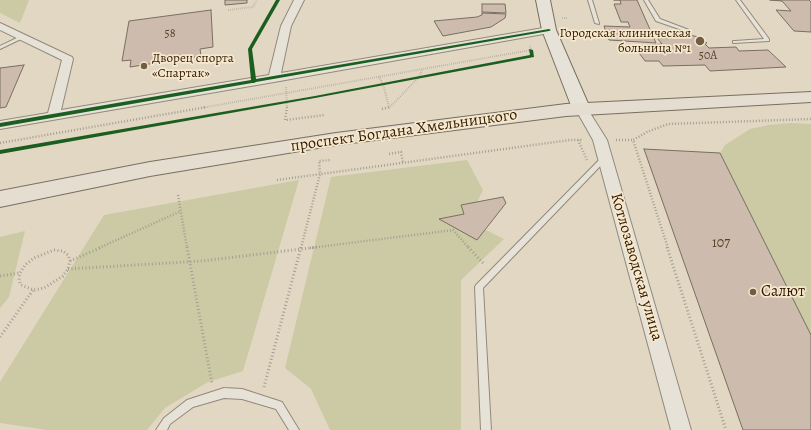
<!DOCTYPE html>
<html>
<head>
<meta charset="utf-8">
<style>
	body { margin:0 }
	canvas { display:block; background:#e2d7c2 }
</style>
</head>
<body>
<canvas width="811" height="430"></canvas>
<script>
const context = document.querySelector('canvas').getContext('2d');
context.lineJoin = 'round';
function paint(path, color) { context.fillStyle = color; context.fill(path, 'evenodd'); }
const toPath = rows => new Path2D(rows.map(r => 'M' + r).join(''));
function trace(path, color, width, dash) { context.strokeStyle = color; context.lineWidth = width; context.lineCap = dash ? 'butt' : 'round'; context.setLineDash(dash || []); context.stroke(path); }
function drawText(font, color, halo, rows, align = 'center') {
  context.font = font + ' Alegreya,serif'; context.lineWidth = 3.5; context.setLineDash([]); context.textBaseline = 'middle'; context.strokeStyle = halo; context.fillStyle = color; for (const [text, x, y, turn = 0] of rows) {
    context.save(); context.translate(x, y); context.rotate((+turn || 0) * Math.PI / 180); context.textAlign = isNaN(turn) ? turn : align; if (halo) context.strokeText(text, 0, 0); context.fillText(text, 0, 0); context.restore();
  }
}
paint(toPath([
	[0,0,29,0,20,23,0,13],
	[791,123,811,124,811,430,743,430,644,149,720,153,725,145,750,129,769,125],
	[467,160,483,190,468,221,504,239,461,280,461,430,330,430,311,389,285,368,331,177],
	[299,180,243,371,208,382,165,408,147,430,47,430,0,423,0,382,104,215],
	[25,231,9,297,0,308,0,237]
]), '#cbcaa5');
const building = toPath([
	[225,0,247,0,247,3,225,5,225,0],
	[614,0,637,0,656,43,609,40,604,26,630,27,628,22,621,22,614,4,621,4,620,0,614,0],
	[770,0,809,0,811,2,811,32,794,31,776,10,791,11,782,1,770,0],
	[482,4,505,4,506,13,482,12,482,4],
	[211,10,213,47,200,49,201,56,130,67,131,60,122,61,129,21,211,10],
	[482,13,506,14,505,18,491,27,443,36,434,21,477,17,482,15,482,13],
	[683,34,699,37,707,43,704,43,709,48,736,47,739,51,768,50,786,67,710,71,705,65,663,66,659,61,645,61,634,46,662,44,657,38,687,37,683,34],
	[24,65,6,107,0,108,0,68,24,65],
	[644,149,720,153,811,335,811,430,743,430,644,149],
	[503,197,506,203,477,240,439,219,464,214,461,205,503,197]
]);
paint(building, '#cdbcad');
trace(building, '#796f61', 1);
const lane = toPath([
	[588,0,592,0,599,23,599,24,595,23,588,0],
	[644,0,648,0,660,19,689,30,685,31,656,21,644,0],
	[736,0,740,0,769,39,769,41,733,43,733,41,735,41,764,39,736,0],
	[21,36,25,37,0,49,0,46,21,36],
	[603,156,607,156,608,158,483,288,491,430,481,430,475,287,476,285,603,156],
	[224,388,242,389,282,402,299,430,289,430,276,409,242,399,224,398,193,407,170,424,167,430,156,430,164,418,187,400,224,388]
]);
const street = toPath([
	[294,0,304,0,291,26,281,73,549,27,554,30,549,33,274,82,0,129,0,121,48,113,62,60,0,30,0,23,72,57,73,59,61,110,269,75,281,26,294,0],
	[581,104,585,105,607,140,691,430,671,430,593,140,575,108,581,104]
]);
const secondary = toPath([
	[536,0,550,0,556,30,590,108,587,112,581,113,575,112,572,108,542,30,536,0]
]);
const primary = toPath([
	[811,92,811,102,566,116,336,145,150,176,0,207,0,191,150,162,336,133,566,104,811,92]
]);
trace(lane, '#92897a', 2);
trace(street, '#92897a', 2);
trace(secondary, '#796f61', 2);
trace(primary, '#796f61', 2);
trace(toPath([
	[228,10,253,7,257,0],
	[562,18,568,18],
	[253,70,250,49,278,0],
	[379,77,383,84,389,107],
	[286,87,287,108],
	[201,108,531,50,530,45],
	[389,108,419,77,422,70]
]), '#a59d92', 2, [0.5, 1.5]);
trace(toPath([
	[287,107,285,120,325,115],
	[382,109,390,107],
	[578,140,587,160],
	[616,140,633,140],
	[0,143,207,107],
	[389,154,401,152,403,163],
	[277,180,570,140,583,140],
	[178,195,187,248],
	[99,248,181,211],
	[301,248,320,174,319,161,331,160],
	[310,248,453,230,469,248],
	[668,248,633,140,647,132,668,124,811,119]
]), '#a59d92', 2.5, [1, 2]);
trace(toPath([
	[187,247,212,384],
	[468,247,484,264],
	[667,247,726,430],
	[54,250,63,251,68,255,70,261,68,269,63,276,44,288,34,290,21,285,19,280,20,273,25,265,34,258,54,250],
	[70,261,102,247],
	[68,269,202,261,318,247],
	[0,276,20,273],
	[0,337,33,290],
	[264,387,301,247]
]), '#a59d92', 3, [1, 2.5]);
paint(lane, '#e7e2d7');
paint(street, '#e7e2d7');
paint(secondary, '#e7e2d7');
paint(primary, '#e4ddd0');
paint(toPath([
	[276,0,280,0,252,49,256,79,549,29,551,30,549,31,256,82,254,83,252,83,0,127,0,123,251,80,248,49,276,0],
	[529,49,533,50,534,57,315,98,0,154,0,150,315,96,530,55,529,49]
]), '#1b5e20');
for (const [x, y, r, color] of [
	[700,41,5,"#715d44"],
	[144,66,4,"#715d44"],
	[753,292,4,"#715d44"]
]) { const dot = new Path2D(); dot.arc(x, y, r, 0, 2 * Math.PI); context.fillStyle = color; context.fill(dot); trace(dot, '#f5e8ce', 1.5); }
drawText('12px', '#5a432b', null, [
	["58",170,34],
	["50А",708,56]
]);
drawText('13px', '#341b00', '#f5e8ce', [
	["Городская клиническая",691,34],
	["больница №1",691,49],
	["Дворец спорта",152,59,"left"],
	["«Спартак»",152,74,"left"]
], 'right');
drawText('14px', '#5a432b', null, [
	["107",721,244]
]);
drawText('16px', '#341b00', '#f5e8ce', [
	["проспект Богдана Хмельницкого",404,131,-8],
	["Котлозаводская улица",636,267,74]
]);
drawText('16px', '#341b00', '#f5e8ce', [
	["Салют",761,292]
], 'left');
</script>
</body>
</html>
